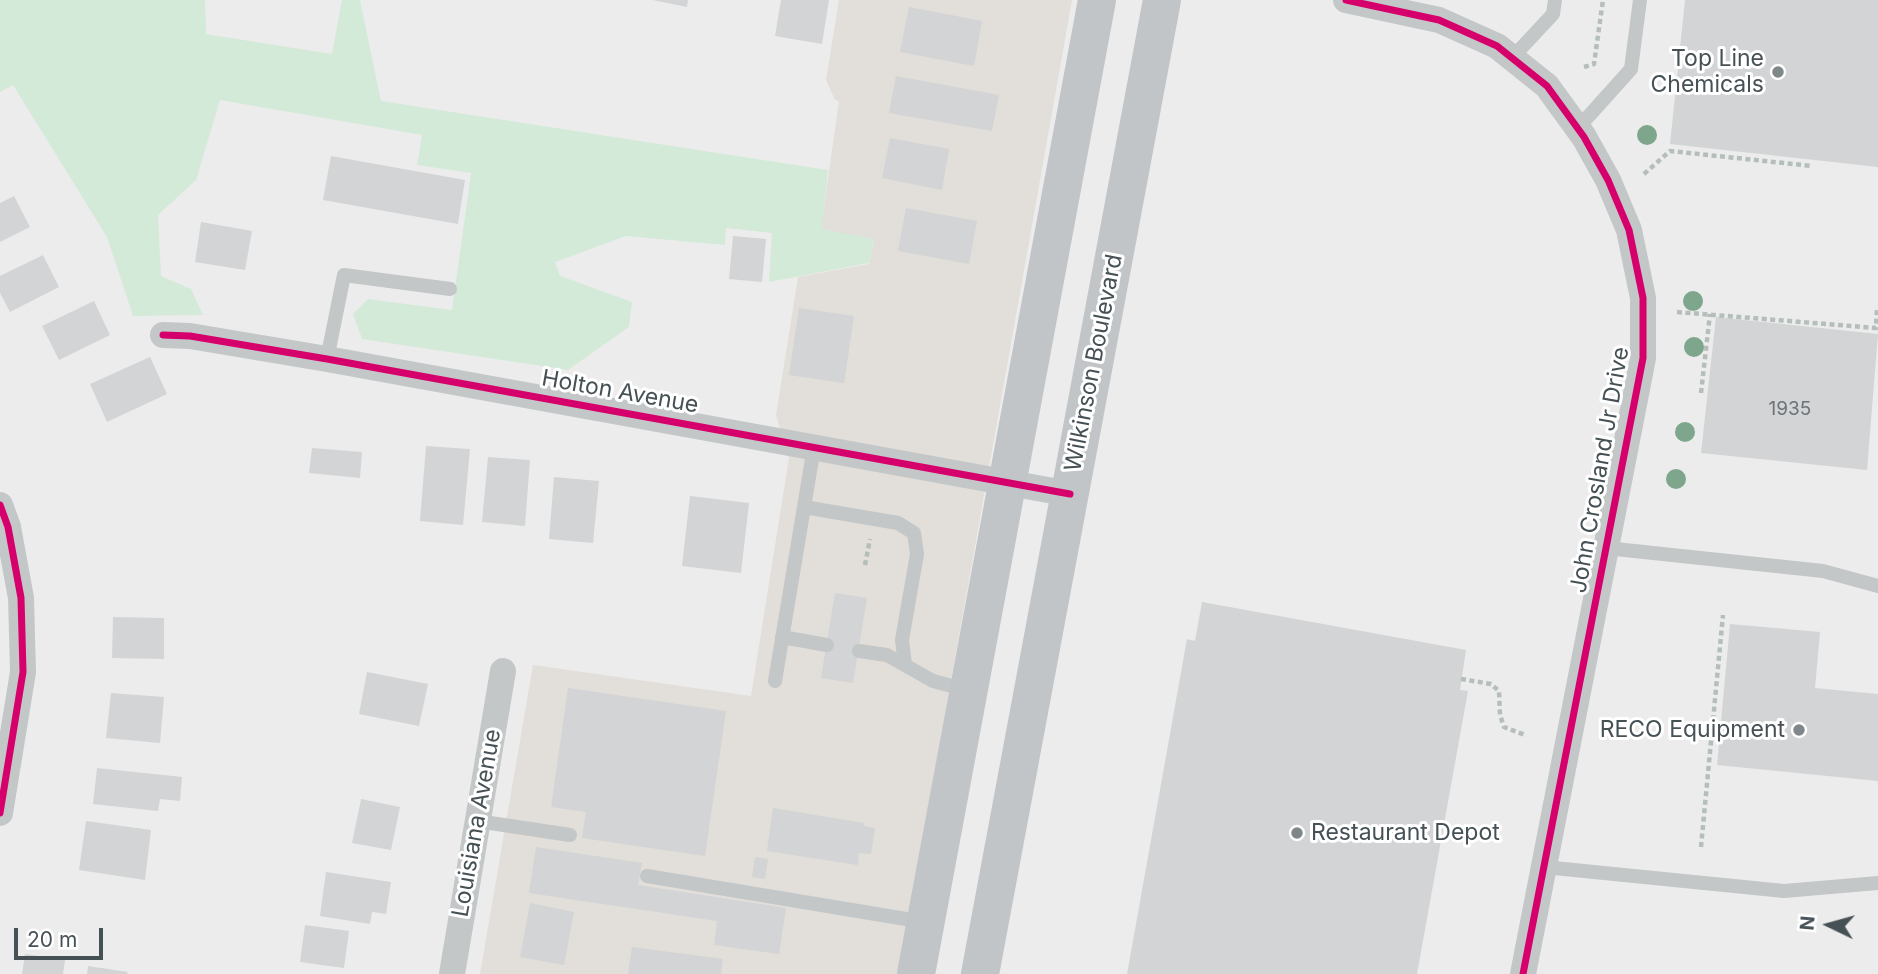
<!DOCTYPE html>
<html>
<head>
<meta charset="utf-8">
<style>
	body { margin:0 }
	#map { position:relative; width:1878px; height:974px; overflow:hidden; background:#edecec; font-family:Inter,sans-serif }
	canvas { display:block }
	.north { position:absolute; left:1794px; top:890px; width:70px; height:70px; -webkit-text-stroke:5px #fff; paint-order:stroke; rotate:275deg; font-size:19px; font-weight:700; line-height:28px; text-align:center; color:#465156 }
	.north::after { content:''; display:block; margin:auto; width:24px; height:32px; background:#465156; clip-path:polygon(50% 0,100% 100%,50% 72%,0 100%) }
	.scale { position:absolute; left:14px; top:928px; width:89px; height:32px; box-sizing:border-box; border:4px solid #465156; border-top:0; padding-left:9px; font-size:21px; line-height:24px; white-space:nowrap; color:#465156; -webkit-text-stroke:5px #fff; paint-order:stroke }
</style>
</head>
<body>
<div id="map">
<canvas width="1878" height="974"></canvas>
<div class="north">N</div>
<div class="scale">20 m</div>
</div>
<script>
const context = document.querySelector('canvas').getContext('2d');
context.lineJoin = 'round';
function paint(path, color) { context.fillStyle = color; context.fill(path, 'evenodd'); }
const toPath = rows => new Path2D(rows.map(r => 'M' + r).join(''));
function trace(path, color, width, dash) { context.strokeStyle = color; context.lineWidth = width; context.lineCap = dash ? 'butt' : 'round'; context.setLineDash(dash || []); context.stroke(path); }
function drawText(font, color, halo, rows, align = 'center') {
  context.font = font + ' Inter,sans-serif'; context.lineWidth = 6; context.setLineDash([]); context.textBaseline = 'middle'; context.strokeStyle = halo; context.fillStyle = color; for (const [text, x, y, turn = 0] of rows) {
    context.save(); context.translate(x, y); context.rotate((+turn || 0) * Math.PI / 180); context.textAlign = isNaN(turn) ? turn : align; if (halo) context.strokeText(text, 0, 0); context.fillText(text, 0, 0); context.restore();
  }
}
paint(toPath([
	[839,0,1072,0,899,974,480,974,533,665,751,696,789,458,776,415,798,277,869,264,874,240,821,229,839,101,835,100,826,80]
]), '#e2ded9');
paint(toPath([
	[0,0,205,0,206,34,332,54,342,0,360,0,381,101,828,170,822,229,874,239,869,263,769,282,772,233,726,228,725,245,626,236,555,262,560,276,632,302,629,327,568,370,362,339,353,314,368,299,452,310,471,173,417,165,422,135,220,100,196,180,158,215,161,276,191,289,203,315,133,316,107,237,13,85,0,92]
]), '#d3ead9');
paint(toPath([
	[653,0,688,0,687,7],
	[781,0,829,0,822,44,775,36],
	[1685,0,1878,0,1878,167,1670,144],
	[909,7,982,21,974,66,900,52],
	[896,76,999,95,992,131,889,113],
	[890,138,949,149,942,190,882,178],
	[331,156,465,180,458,224,323,200],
	[14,196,30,227,0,242,0,203],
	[906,208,977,221,969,264,898,251],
	[201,222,252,231,245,270,195,262],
	[733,236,766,239,762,282,729,279],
	[43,255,59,287,10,312,0,293,0,276],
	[94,301,110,335,59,360,42,326],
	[799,308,854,316,844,383,789,375],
	[1716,317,1878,334,1867,470,1701,453],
	[150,357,167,394,107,422,90,384],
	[426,446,470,449,463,525,420,521],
	[312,448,362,452,360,478,309,473],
	[488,457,530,460,525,526,482,522],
	[554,477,599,481,593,543,549,539],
	[690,496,749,503,741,573,682,566],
	[835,593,867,598,853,683,821,678],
	[1202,602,1466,650,1460,690,1468,691,1417,974,1127,974,1187,639,1195,641],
	[113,617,164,618,164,659,112,658],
	[1730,624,1820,632,1815,688,1878,694,1878,781,1717,765],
	[367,672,428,684,419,726,359,714],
	[568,688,726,711,705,856,582,838,586,812,551,807],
	[111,693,164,697,160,743,106,738],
	[97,768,182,777,180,801,160,799,158,811,93,804],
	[361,799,400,807,391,850,352,843],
	[773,808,864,823,864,826,875,828,871,854,859,853,858,865,767,851],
	[86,821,151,830,145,880,79,870],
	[536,847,642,863,638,885,786,908,779,954,714,945,717,921,529,893],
	[755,857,768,859,765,879,752,877],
	[326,872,391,882,386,914,372,912,370,924,320,916],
	[530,903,574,912,564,965,520,957],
	[305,925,349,931,344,968,300,962],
	[632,947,723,959,721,974,628,974],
	[25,954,65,960,63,974,22,974],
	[88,966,128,972,127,974,87,974]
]), '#d3d4d5');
trace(toPath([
	[1584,67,1594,64,1603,0],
	[1644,174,1670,151,1812,166],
	[1677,312,1876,328,1877,308],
	[1701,393,1710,314],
	[865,565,870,539],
	[1461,679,1491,684,1499,691,1500,715,1504,727,1525,735],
	[1701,847,1723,615]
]), '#b4beba', 4.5, [5, 3.5]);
trace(toPath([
	[1512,58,1553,14,1555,0],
	[1578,128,1631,69,1640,0],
	[327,359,344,275,450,289],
	[804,507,898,523,914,533,917,554,902,640,905,664],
	[1606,548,1823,571,1878,586],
	[782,637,827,645],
	[859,651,887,655,933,681,967,690],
	[775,681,814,447],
	[477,821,570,835],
	[1544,867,1784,891,1878,883],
	[647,876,924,922]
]), '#c4c7c7', 14);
trace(toPath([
	[1346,0,1439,20,1497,46,1547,86,1584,137,1608,180,1629,230,1643,298,1643,358,1523,974],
	[163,335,190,336,327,359,1070,494],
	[0,505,8,527,21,598,23,672,0,813],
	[452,974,503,671]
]), '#c4c7c7', 26);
trace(toPath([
	[916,974,1097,0],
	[980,974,1162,0]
]), '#c2c5c7', 38);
trace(toPath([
	[1346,0,1439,20,1497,46,1547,86,1584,137,1608,180,1629,230,1643,298,1643,358,1523,974],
	[163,335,190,336,327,359,1070,494],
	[0,505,8,527,21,598,23,672,0,813]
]), '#d6006c', 7);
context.fillStyle = '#7da68c';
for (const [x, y] of [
	[1647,135],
	[1693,301],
	[1694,347],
	[1685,432],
	[1676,479]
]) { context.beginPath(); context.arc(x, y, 10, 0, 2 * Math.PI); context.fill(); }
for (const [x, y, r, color] of [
	[1778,72,7,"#80878a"],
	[1799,730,7,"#80878a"],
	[1297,833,7,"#80878a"]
]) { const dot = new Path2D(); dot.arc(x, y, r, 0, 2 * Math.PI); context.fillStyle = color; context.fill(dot); trace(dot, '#fff', 2.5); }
drawText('19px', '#6b7377', null, [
	["1935",1790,409]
]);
drawText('23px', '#465156', '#fff', [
	["Top Line",1764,59],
	["Chemicals",1764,85],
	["RECO Equipment",1785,730],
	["Restaurant Depot",1311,833,"left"]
], 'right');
drawText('23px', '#465156', '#fff', [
	["Wilkinson Boulevard",1094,363,-79],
	["Holton Avenue",620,392,10],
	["John Crosland Jr Drive",1600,470,-80],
	["Louisiana Avenue",477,823,-80]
]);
</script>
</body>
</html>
